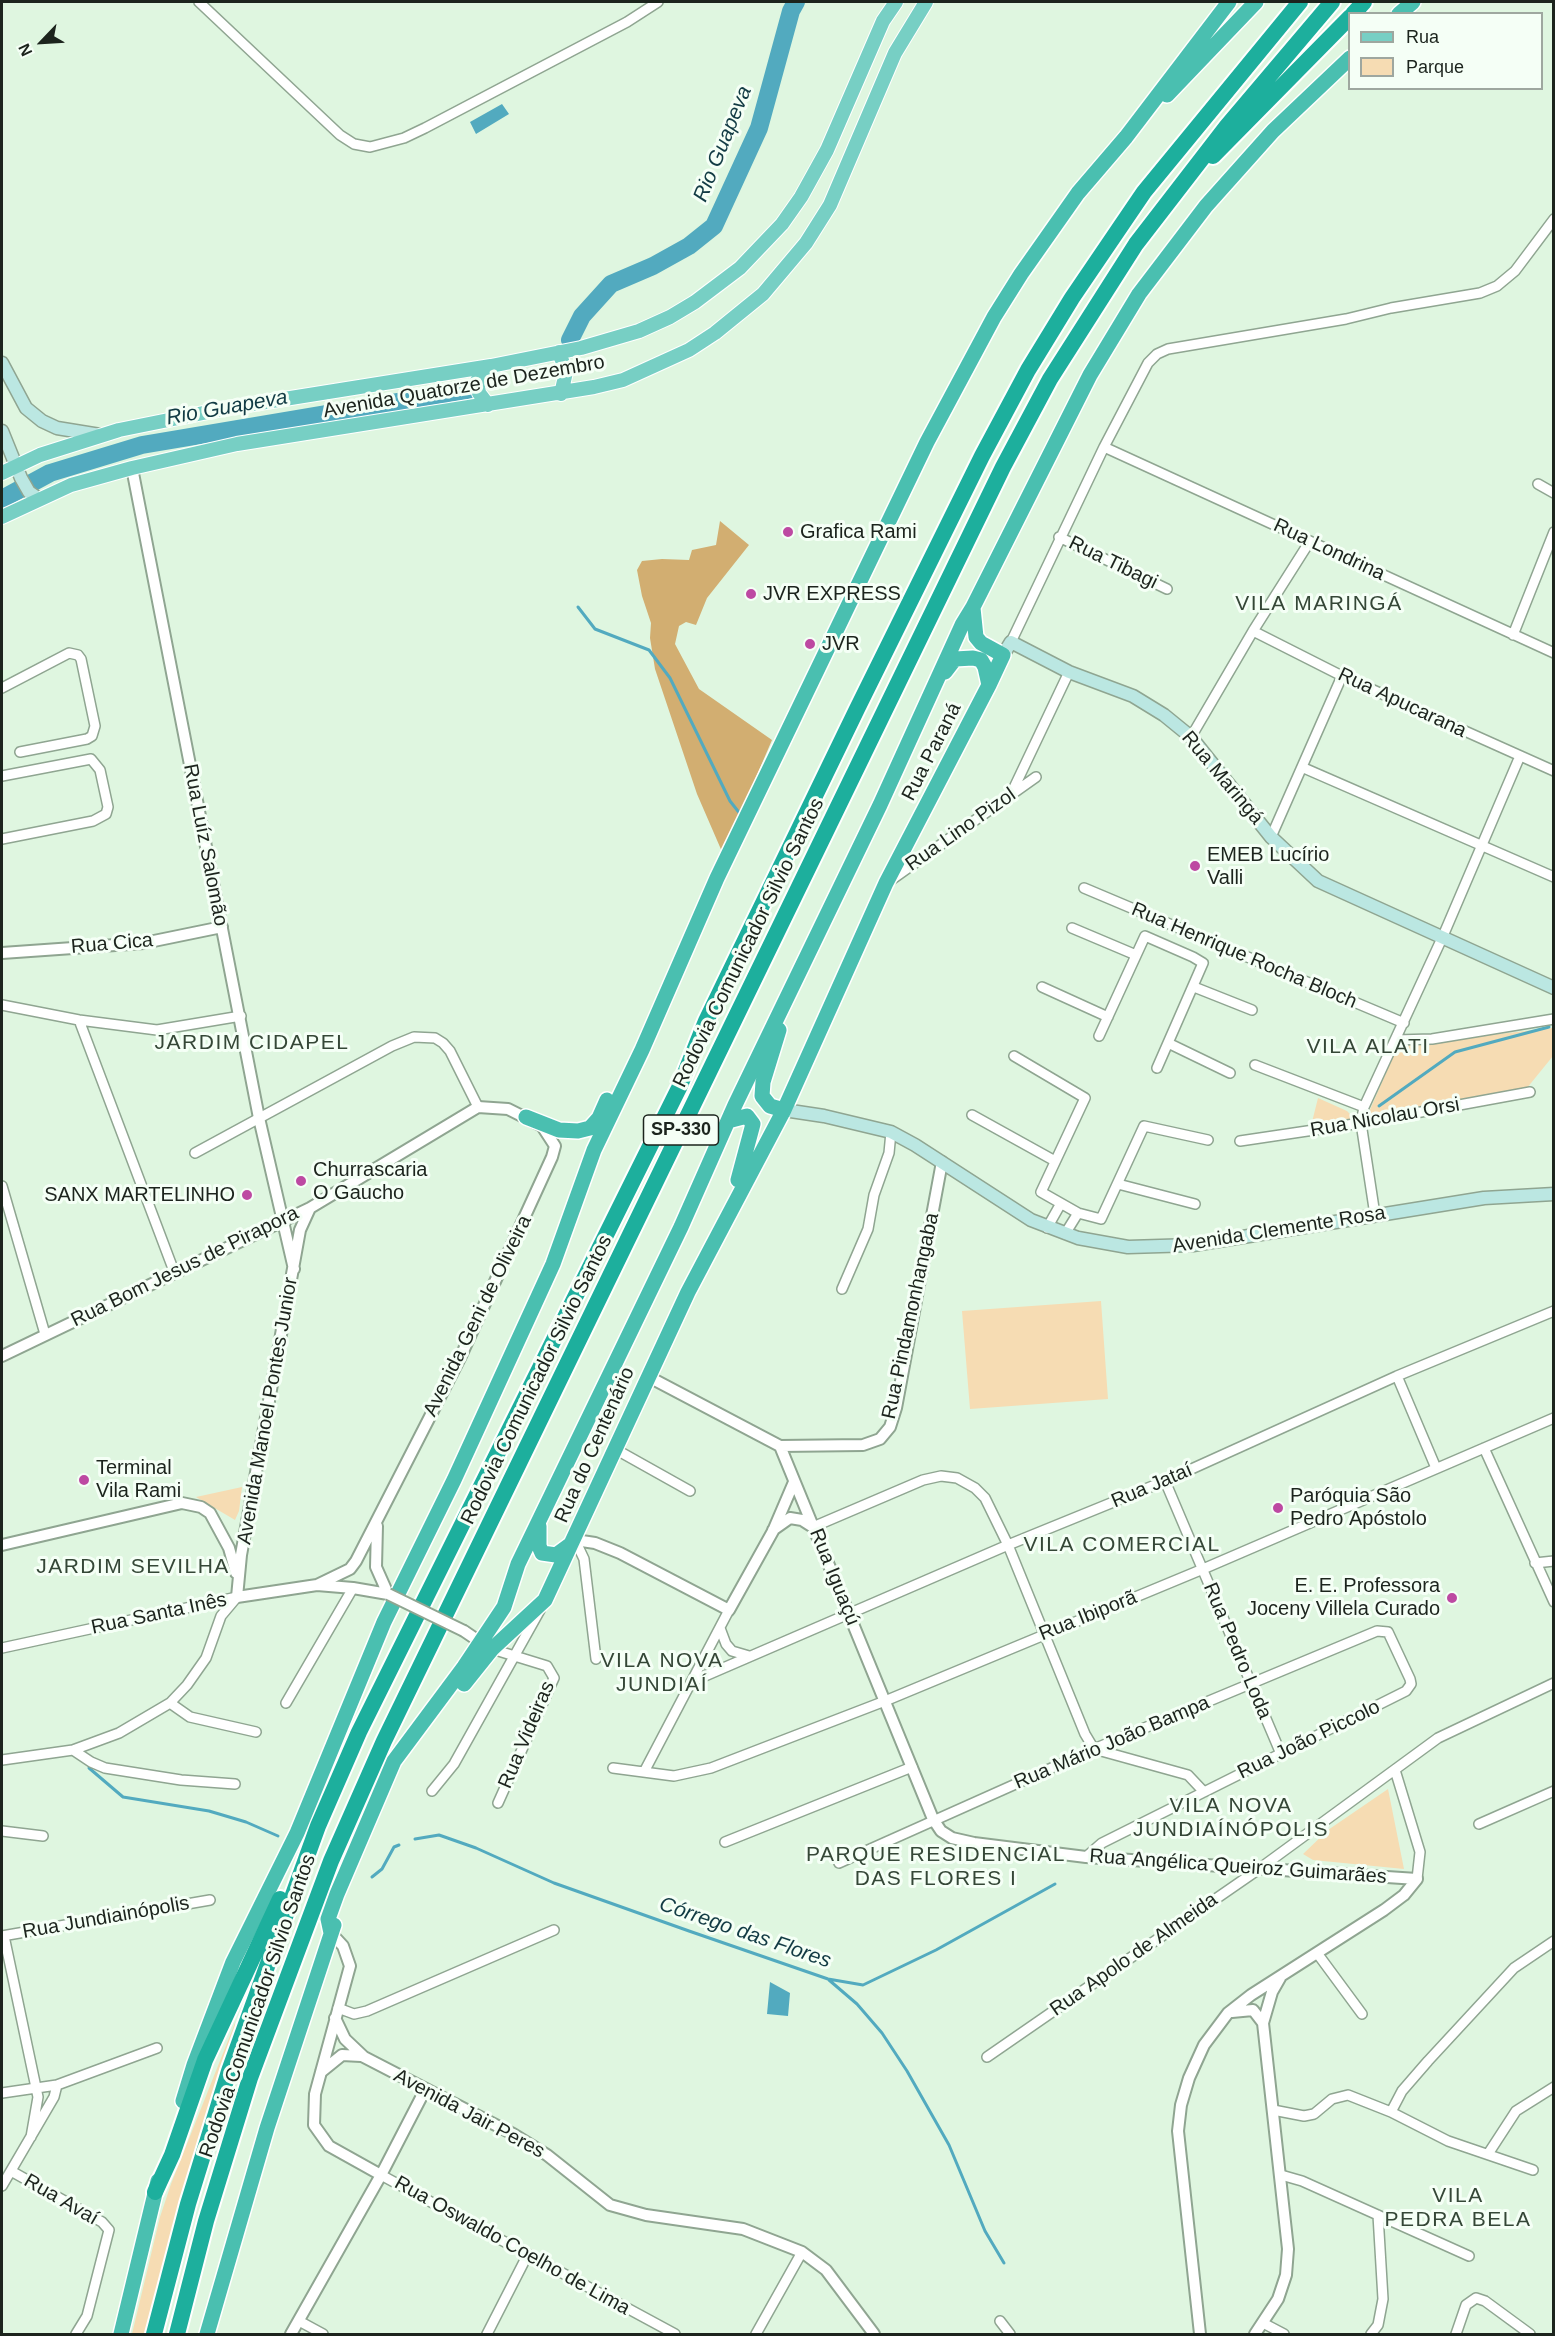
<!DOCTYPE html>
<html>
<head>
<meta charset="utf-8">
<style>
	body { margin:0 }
	#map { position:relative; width:1555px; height:2336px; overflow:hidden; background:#dff6e0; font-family:Arial,sans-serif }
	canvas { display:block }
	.frame { position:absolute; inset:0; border:3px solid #1c241d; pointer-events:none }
	.legend { position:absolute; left:1348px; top:12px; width:195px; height:78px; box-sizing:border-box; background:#f5fff6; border:2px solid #9ea79f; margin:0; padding:8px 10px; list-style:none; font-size:18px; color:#1c241d }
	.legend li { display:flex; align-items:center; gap:12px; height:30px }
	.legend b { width:30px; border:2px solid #9ea79f }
	.north { position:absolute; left:12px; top:12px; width:60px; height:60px; -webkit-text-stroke:4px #f5fff6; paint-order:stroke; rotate:245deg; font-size:16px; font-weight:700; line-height:24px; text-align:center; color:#1c241d }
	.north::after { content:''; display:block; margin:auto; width:21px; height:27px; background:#1c241d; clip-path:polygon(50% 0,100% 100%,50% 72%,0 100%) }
</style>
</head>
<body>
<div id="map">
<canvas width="1555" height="2336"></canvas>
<div class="frame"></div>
<ul class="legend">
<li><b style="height:8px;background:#77cfc4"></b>Rua</li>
<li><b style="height:16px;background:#f6dcb3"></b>Parque</li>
</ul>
<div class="north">N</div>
</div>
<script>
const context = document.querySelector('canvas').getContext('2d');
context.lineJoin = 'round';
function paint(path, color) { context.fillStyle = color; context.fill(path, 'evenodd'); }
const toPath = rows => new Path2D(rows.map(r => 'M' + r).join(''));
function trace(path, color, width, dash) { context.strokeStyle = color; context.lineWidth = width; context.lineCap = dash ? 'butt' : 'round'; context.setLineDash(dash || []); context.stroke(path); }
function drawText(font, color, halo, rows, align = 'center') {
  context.font = font + ' Arial,sans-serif'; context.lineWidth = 6; context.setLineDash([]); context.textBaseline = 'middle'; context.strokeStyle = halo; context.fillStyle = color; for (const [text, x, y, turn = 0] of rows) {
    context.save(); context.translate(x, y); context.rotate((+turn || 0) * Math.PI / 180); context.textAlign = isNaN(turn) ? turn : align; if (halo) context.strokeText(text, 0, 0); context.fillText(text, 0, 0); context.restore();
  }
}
paint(toPath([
	[1553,1028,1553,1056,1527,1088,1366,1119,1398,1045],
	[1318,1098,1347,1111,1352,1116,1351,1119,1311,1126],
	[1101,1301,1108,1399,970,1409,962,1311],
	[242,1487,239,1511,235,1520,196,1497],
	[1388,1789,1404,1869,1313,1860,1303,1854,1328,1830],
	[235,2023,235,2034,147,2334,132,2334,160,2217,171,2184]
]), '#f6dcb3');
paint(toPath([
	[720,521,749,545,707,598,696,625,686,622,679,626,675,644,699,689,772,740,723,854,697,794,655,669,650,638,651,623,642,596,637,570,642,561,662,559,689,560,692,550,716,545]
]), '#d2ae71');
paint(toPath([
	[502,104,509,114,476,134,470,122],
	[770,1982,790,1993,788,2016,767,2014]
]), '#52aabf');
trace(toPath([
	[441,395,447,404],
	[578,607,595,629,649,650,670,678,730,801,741,815],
	[1379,1106,1455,1052,1549,1027],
	[89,1768,123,1797,209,1811,246,1822,278,1836],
	[415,1839,439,1835,476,1848,554,1883,689,1931,828,1979,863,1985,936,1950,1055,1884],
	[372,1877,382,1869,394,1847,399,1845],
	[829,1980,857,2004,882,2033,907,2071,949,2145,985,2231,1004,2263]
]), '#52aabf', 3);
trace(toPath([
	[570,340,582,316,611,284,653,266,689,246,714,226,759,128,791,11,796,2],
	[2,499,50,473,142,445,468,390]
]), '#52aabf', 18);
const minor = toPath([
	[199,2,340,135,354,144,370,147,404,138,425,128,627,22,658,2],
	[1104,447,1554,653],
	[1538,484,1554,493],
	[1059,537,1167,589],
	[1253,631,1342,676,1554,771],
	[1513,635,1554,532],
	[1011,642,1104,447,1148,363,1157,354,1168,349,1346,319,1391,308,1480,293,1497,286,1515,271,1554,219],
	[2,688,69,653,78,655,81,659,95,726,92,736,87,739,20,752],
	[1191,737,1253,631,1310,541],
	[1304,768,1554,877],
	[2,776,91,759,100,770,108,807,106,814,93,821,2,839],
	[1012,792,1069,672],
	[1271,837,1342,676],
	[891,880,1036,777],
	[1084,888,1404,1023],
	[1072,928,1136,955],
	[1042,987,1108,1017],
	[1194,987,1252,1010],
	[2,1005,79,1020,157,1030,241,1016],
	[79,1020,175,1274],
	[1099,1036,1145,936,1193,957,1203,963,1157,1068],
	[1396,1040,1432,1039,1554,1019],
	[1168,1043,1230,1073],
	[1014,1056,1085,1098,1041,1192,1078,1213,1101,1219,1144,1126,1208,1140],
	[1255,1065,1364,1107],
	[972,1115,1055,1161],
	[1240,1141,1361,1123,1530,1092],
	[195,1153,392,1046,414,1037,435,1038,443,1043,450,1051,478,1107],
	[1118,1184,1195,1204],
	[2,1186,45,1334],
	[1375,1215,1361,1123,1364,1107,1443,936,1520,756],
	[1047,1228,1060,1205],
	[1065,1234,1078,1213],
	[842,1289,868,1229,874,1195,889,1153,891,1132],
	[1397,1376,1436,1468],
	[1484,1448,1554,1602],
	[615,1449,690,1491],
	[1165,1481,1281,1754],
	[813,1527,923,1480,941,1476,957,1478,975,1488,985,1498,1008,1545,1085,1734,1094,1749,1188,1775,1204,1792],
	[575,1540,584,1559,596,1659],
	[1535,1563,1554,1561],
	[720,1628,726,1644,732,1651,749,1656],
	[2,1648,237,1597],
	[492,1649,547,1666,554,1678,498,1803],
	[691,1682,1008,1545,1165,1481,1397,1376,1554,1311],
	[170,1703,190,1717,256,1732],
	[286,1703,353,1588],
	[73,1750,91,1762,105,1768,181,1780,235,1784],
	[2,1760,73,1750,119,1733,170,1703,187,1685,206,1658,221,1616,237,1597],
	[613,1768,674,1776,711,1768,885,1701,1203,1569,1554,1418],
	[1395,1770,1420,1852,1417,1879],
	[644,1772,729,1610],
	[432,1791,454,1764,540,1610],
	[1479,1824,1554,1791],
	[2,1831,43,1836],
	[725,1842,912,1767],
	[839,1863,1094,1749,1377,1631,1388,1632,1410,1679,1411,1684,1406,1691,1102,1843,1086,1857],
	[2,1936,210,1900],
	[4,1936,38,2097,31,2137],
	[1317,1953,1362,2014],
	[338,2008,354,2014,367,2011,554,1930],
	[987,2057,1259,1869,1438,1738,1554,1683],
	[2,2093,57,2085,157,2048],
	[1273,2110,1304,2116,1314,2114,1332,2099,1348,2095,1391,2112,1448,2141,1533,2170],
	[1391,2112,1402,2091,1428,2061,1514,1968,1554,1941],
	[1488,2154,1516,2111,1554,2087],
	[11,2171,102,2222,109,2230,87,2316,76,2334],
	[381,2175,675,2334],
	[1281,2175,1302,2181,1469,2256],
	[2,2186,54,2097,57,2085],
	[299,2321,323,2334],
	[1000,2321,1010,2334],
	[1263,2323,1284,2334],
	[487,2334,528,2254],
	[756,2334,802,2252],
	[1371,2334,1378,2325,1383,2299,1378,2215],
	[1456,2334,1466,2305,1476,2298,1485,2301,1530,2334]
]);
const tertiary = toPath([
	[132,468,259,1118,294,1269],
	[2,953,144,943,222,927],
	[310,1208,300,1230,241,1555,237,1597,317,1585,353,1588,388,1594],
	[2,1356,310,1208,478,1107,508,1109,542,1126,555,1146,552,1157,460,1358,356,1561,350,1569,317,1585],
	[649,1377,780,1446,933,1819,941,1831,952,1838,974,1843,1086,1857,1417,1879],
	[780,1446,863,1445,880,1439,890,1427,896,1408,942,1162],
	[377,1526,376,1567,388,1594],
	[773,1530,790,1518,802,1520,813,1527],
	[575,1540,595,1543,620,1553,729,1610,773,1531,794,1482],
	[2,1545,182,1503,201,1507,210,1513,229,1548,236,1573],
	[464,1631,486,1646],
	[331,1933,343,1946,350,1966,315,2094,314,2125,329,2146,381,2175],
	[1232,2012,1253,2010,1263,2023],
	[335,2018,345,2039,364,2057,513,2134,547,2155,610,2205,646,2215,743,2229,802,2252,826,2270,874,2334],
	[321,2072,342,2055,361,2056],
	[291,2334,381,2175,425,2090],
	[1200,2334,1178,2131,1181,2105,1189,2078,1204,2045,1228,2013,1251,1995,1384,1910,1404,1895,1417,1879],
	[1255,2334,1278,2299,1286,2275,1288,2249,1263,2023,1272,1992,1280,1978]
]);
const secondary = toPath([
	[2,363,26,408,42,421,57,428,100,435],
	[2,431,21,478,29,492,39,499],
	[1003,655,1011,642,1069,672,1133,696,1164,715,1191,737,1271,837,1318,881,1554,988],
	[784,1110,824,1116,891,1132,915,1145,1031,1220,1078,1238,1128,1247,1193,1245,1484,1198,1554,1194]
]);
const primary = toPath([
	[559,352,566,372,561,394],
	[488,405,479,393,477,381,491,366],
	[2,473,40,455,119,430,228,408,491,366,581,348,639,331,670,317,695,302,740,268,782,224,801,197,827,150,883,21,896,2],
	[2,517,71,485,132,468,237,444,594,387,623,380,689,350,715,333,763,294,806,243,830,205,895,53,926,2]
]);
const trunk = toPath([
	[1399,14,1413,2],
	[1167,95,1256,2],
	[945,672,955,659,973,658,981,660,985,667,989,685],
	[779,1030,763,1082,762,1096,770,1106,784,1110],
	[526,1117,559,1130,578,1131,590,1128,599,1118,607,1100],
	[728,1121,747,1116,753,1124,738,1180],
	[539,1526,539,1546,542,1553,556,1555,571,1544],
	[464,1684,492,1649,545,1600,688,1292,784,1110,886,883,989,685,1003,655,981,643,976,637,973,608],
	[331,1933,328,1919,337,1894,394,1761,464,1667,504,1607,518,1564,681,1227,735,1105,880,805,962,625,973,607,1090,375,1139,294,1206,206,1273,131,1350,58],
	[183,2101,194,2065,233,1962,297,1833,384,1622,454,1480,553,1264,594,1150,642,1050,717,878,927,442,994,317,1021,274,1078,193,1126,137,1229,2],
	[121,2334,158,2181],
	[207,2334,267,2128,334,1925]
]);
const motorway = toPath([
	[1353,14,1364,2],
	[1213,156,1350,17],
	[155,2192,172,2155,205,2060,280,1899],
	[154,2334,188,2204,229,2071,318,1826,359,1732,679,1088,706,1021,857,709,982,456,1028,370,1072,298,1144,192,1300,2],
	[177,2334,206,2221,250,2078,331,1861,384,1741,1003,467,1050,379,1136,244,1227,126,1332,2]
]);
trace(minor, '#8fa591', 12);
trace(tertiary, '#8fa591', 14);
trace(secondary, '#8fa591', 15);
trace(primary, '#fff', 16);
trace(trunk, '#fff', 18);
trace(motorway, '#fff', 20);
trace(minor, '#fff', 9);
trace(tertiary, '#fff', 10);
trace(secondary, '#bbe7e2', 12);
trace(primary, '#77cfc4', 14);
trace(trunk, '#4abfb0', 15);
trace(motorway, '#1daf9d', 16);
const tertiaryBridge = toPath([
	[388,1594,464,1631]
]);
trace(tertiaryBridge, '#8fa591', 14, []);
trace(tertiaryBridge, '#fff', 10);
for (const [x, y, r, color] of [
	[788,532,6,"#bd49a2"],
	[751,594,6,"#bd49a2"],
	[810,644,6,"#bd49a2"],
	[1195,866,6,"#bd49a2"],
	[301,1181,6,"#bd49a2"],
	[247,1195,6,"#bd49a2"],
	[84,1480,6,"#bd49a2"],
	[1278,1508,6,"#bd49a2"],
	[1452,1598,6,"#bd49a2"]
]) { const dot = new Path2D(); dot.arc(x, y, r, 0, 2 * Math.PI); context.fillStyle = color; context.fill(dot); trace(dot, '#f5fff6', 2); }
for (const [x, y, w] of [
	[681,1130,75]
]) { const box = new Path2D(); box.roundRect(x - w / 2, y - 15, w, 30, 4.5); context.fillStyle = '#f5fff6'; context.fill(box); trace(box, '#1c241d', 1.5); }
drawText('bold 18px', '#1c241d', null, [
	["SP-330",681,1130]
]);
drawText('20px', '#1c241d', '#f5fff6', [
	["Avenida Quatorze de Dezembro",464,387,-10],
	["Rua Londrina",1329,550,25],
	["Rua Tibagi",1113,563,26],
	["Rua Apucarana",1402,703,25],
	["Rua Paraná",932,752,-63],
	["Rua Maringá",1222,778,50],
	["Rua Lino Pizol",961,830,-35],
	["Rua Luíz Salomão",205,845,79],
	["Rodovia Comunicador Silvio Santos",749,943,-64],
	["Rua Cica",112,944,-5],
	["Rua Henrique Rocha Bloch",1244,956,23],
	["Rua Nicolau Orsi",1385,1118,-10],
	["Avenida Clemente Rosa",1279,1230,-9],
	["Rua Bom Jesus de Pirapora",185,1267,-26],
	["Avenida Geni de Oliveira",478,1316,-64],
	["Rua Pindamonhangaba",911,1316,-78],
	["Rodovia Comunicador Silvio Santos",537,1380,-64],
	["Avenida Manoel Pontes Junior",268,1411,-80],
	["Rua do Centenário",595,1445,-66],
	["Rua Jataí",1152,1486,-23],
	["Rua Iguaçú",834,1577,68],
	["Rua Santa Inês",159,1614,-12],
	["Rua Ibiporã",1088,1616,-22],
	["Rua Pedro Loda",1237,1651,67],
	["Rua Videiras",527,1735,-67],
	["Rua João Piccolo",1309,1740,-26],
	["Rua Mário João Bampa",1112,1743,-23],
	["Rua Angélica Queiroz Guimarães",1238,1867,4],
	["Rua Jundiainópolis",106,1918,-10],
	["Rua Apolo de Almeida",1134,1955,-35],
	["Rodovia Comunicador Silvio Santos",258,2006,-71],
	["Avenida Jair Peres",469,2114,28],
	["Rua Avaí",61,2200,30],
	["Rua Oswaldo Coelho de Lima",512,2246,29]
]);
drawText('20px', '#1c241d', '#f5fff6', [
	["Grafica Rami",800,532],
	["JVR EXPRESS",763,594],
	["JVR",822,644],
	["EMEB Lucírio",1207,855],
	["Valli",1207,878],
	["Churrascaria",313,1170],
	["O Gaucho",313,1193],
	["SANX MARTELINHO",235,1195,"right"],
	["Terminal",96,1468],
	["Vila Rami",96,1491],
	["Paróquia São",1290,1496],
	["Pedro Apóstolo",1290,1519],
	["E. E. Professora",1440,1586,"right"],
	["Joceny Villela Curado",1440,1609,"right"]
], 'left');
drawText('italic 21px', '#123b44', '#f5fff6', [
	["Rio Guapeva",723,144,-68],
	["Rio Guapeva",227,408,-10],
	["Córrego das Flores",745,1933,19]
]);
context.letterSpacing = '1.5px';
drawText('21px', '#354737', '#f5fff6', [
	["VILA MARINGÁ",1319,604],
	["JARDIM CIDAPEL",252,1043],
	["VILA ALATI",1368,1047],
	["VILA COMERCIAL",1122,1545],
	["JARDIM SEVILHA",133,1567],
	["VILA NOVA",662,1661],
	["JUNDIAÍ",662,1685],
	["VILA NOVA",1231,1806],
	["JUNDIAÍNÓPOLIS",1231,1830],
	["PARQUE RESIDENCIAL",936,1855],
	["DAS FLORES I",936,1879],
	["VILA",1458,2196],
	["PEDRA BELA",1458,2220]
]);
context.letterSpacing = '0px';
</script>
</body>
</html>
